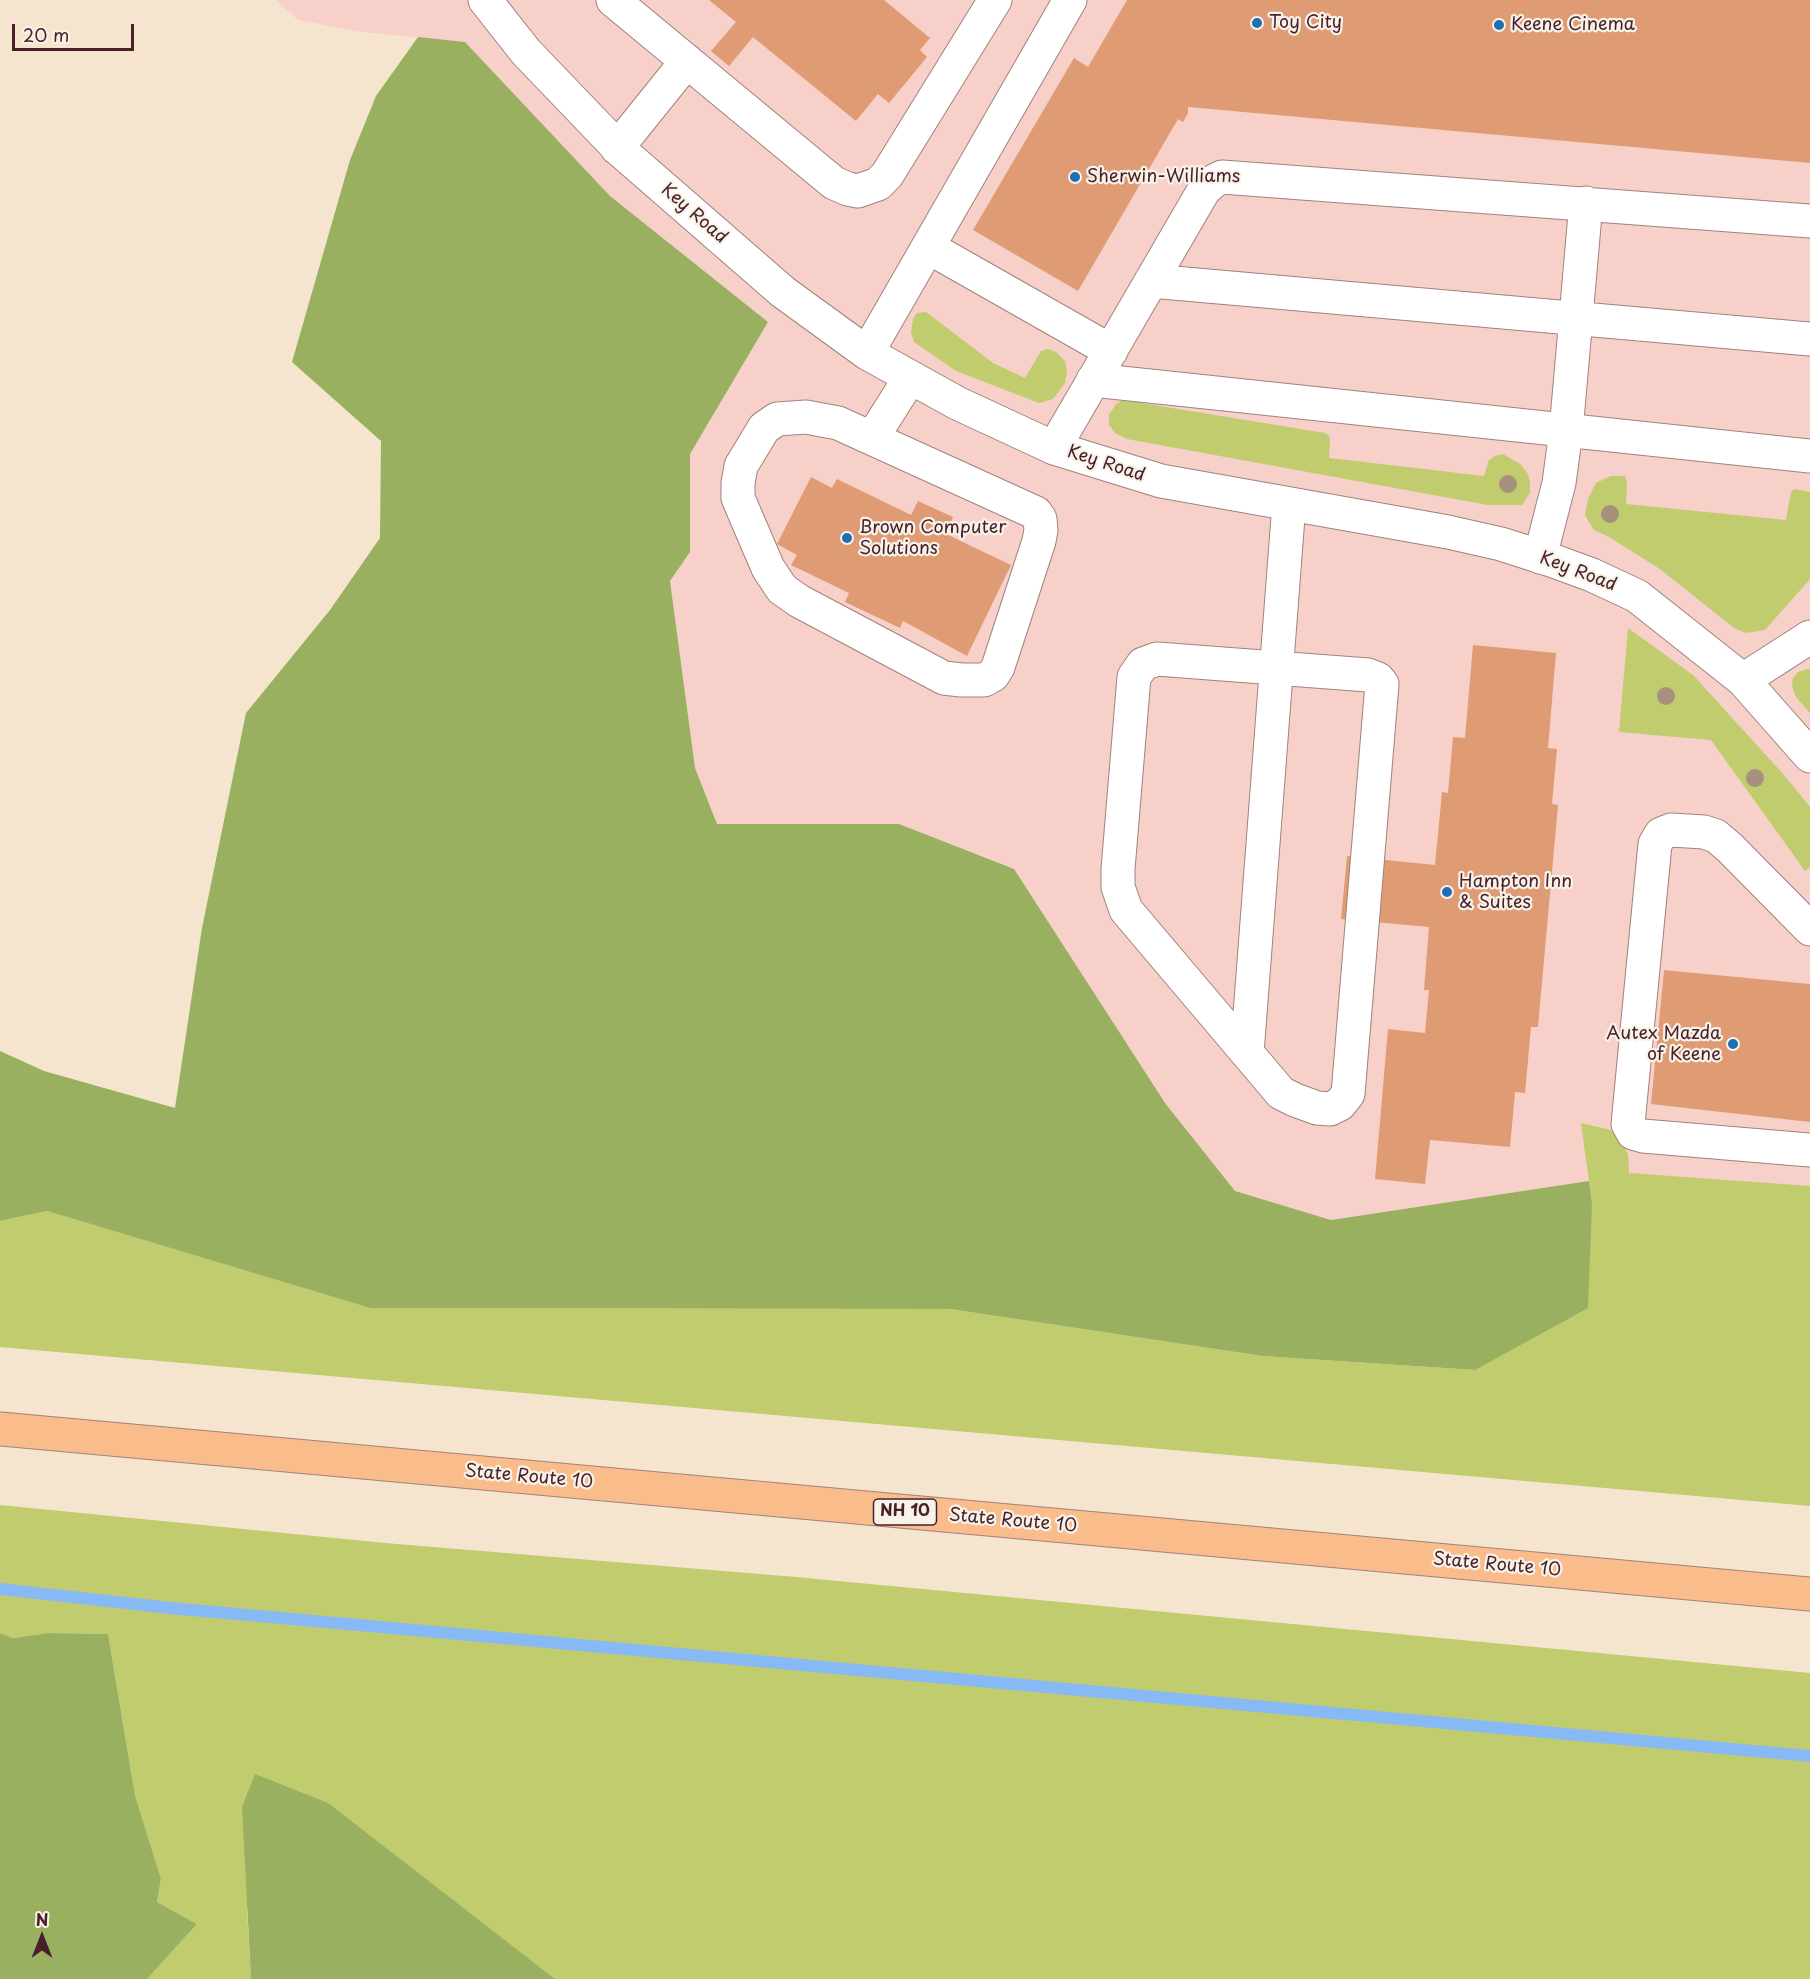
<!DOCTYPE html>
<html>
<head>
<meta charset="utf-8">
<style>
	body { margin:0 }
	#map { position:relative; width:1810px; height:1979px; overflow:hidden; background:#f5e5cf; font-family:"Playpen Sans",sans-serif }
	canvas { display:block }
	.north { position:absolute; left:12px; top:1907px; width:60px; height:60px; -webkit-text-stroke:4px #f7f3e8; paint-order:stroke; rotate:0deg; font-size:16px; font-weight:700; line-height:24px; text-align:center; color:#4a1f2b }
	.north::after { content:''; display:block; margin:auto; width:21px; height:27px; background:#4a1f2b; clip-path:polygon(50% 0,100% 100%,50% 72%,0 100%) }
	.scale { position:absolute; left:12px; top:24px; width:122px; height:27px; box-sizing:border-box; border:3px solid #4a1f2b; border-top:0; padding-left:8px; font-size:18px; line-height:21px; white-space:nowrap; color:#4a1f2b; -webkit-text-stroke:4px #f7f3e8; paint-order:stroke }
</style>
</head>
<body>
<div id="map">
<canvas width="1810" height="1979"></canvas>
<div class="north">N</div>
<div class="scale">20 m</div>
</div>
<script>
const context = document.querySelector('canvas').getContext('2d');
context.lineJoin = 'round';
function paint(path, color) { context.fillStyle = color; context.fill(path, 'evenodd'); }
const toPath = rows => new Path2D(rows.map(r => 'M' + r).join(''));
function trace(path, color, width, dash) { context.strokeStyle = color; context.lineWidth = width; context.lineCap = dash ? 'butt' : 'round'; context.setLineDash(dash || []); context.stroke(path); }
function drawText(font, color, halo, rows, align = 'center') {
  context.font = font + ' "Playpen Sans",sans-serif'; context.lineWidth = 4.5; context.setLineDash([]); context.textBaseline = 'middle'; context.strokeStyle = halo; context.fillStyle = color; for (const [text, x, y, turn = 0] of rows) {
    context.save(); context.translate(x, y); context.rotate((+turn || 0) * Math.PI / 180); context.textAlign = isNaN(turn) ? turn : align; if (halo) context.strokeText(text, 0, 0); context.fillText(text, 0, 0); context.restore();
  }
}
paint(toPath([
	[276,0,1810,0,1810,1226,1589,1181,1331,1220,1235,1191,1165,1103,899,824,717,824,695,768,670,581,690,552,690,454,768,322,610,196,465,42,362,32,298,20]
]), '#f7d0c9');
paint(toPath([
	[926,312,993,363,1025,378,1041,351,1048,349,1056,352,1065,361,1067,371,1065,383,1053,399,1039,403,956,371,914,342,911,332,913,319,917,313],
	[1123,400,1325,433,1329,436,1330,440,1329,458,1484,476,1489,460,1495,456,1503,454,1520,464,1528,474,1530,483,1530,493,1522,505,1488,505,1127,439,1115,433,1109,425,1109,415,1116,404],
	[1611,476,1625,476,1627,483,1626,504,1786,520,1791,492,1795,489,1810,492,1810,579,1765,630,1746,633,1734,628,1660,569,1609,537,1594,530,1585,515,1588,499,1596,483],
	[1628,628,1693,675,1784,775,1810,807,1810,867,1805,871,1711,740,1619,732],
	[1808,669,1810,669,1810,713,1796,697,1792,686,1793,678,1798,672],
	[1581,1123,1611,1130,1622,1142,1628,1155,1629,1173,1810,1186,1810,1506,0,1347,0,1221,47,1211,370,1308,950,1309,1262,1356,1475,1370,1592,1203],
	[0,1505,385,1543,796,1577,1810,1673,1810,1979,555,1979,496,1934,247,1910,251,1979,147,1979,197,1924,157,1902,161,1879,135,1795,108,1634,48,1633,13,1638,0,1633]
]), '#c0cc6d');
paint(toPath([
	[418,37,465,42,610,196,768,322,690,454,690,552,670,581,695,768,717,824,899,824,1014,869,1165,1103,1235,1191,1331,1220,1589,1181,1592,1203,1588,1308,1475,1370,1262,1356,950,1309,370,1308,47,1211,0,1221,0,1051,44,1071,175,1108,202,928,246,713,330,610,380,538,381,441,292,362,350,160,376,96],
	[0,1633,13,1638,48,1633,108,1634,135,1795,161,1879,157,1902,197,1924,147,1979,0,1979],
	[255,1774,328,1803,555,1979,251,1979,242,1807]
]), '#98b060');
trace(toPath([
	[0,1589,170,1608,1810,1756]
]), '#87baf5', 12);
paint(toPath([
	[709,0,884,0,930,38,920,50,927,57,889,103,878,94,856,121,753,37,729,66,711,51,736,22],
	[1127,0,1810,0,1810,163,1188,107,1188,113,1183,122,1178,119,1078,291,973,230,1074,58,1088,67],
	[811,477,832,488,837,479,911,515,918,501,953,517,946,534,1011,565,967,656,903,621,900,628,845,602,849,593,791,565,797,555,777,544],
	[1473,645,1556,653,1548,748,1557,749,1552,804,1558,805,1538,1027,1531,1027,1525,1093,1515,1092,1510,1147,1430,1140,1425,1184,1375,1179,1388,1029,1425,1033,1429,990,1424,990,1429,927,1341,919,1347,856,1435,865,1442,792,1448,793,1453,737,1465,738],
	[1664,970,1810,984,1810,1122,1651,1104]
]), '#df9b73');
const minor = toPath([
	[485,0,526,52,621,151,783,292,867,353,957,403,1054,448,1161,481,1448,532,1501,544,1551,560,1592,575,1637,596,1743,680,1810,756],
	[613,0,834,183,848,189,858,191,878,184,887,175,995,0],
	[617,148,687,61],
	[928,247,1111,351],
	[1151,281,1810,339],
	[867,353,1070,0],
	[1093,380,1810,456],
	[806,417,838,423,1036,513,1040,519,1041,530,1039,541,998,667,993,675,984,680,961,680,944,678,799,601,782,589,768,568,738,498,738,483,741,466,764,428,777,419,806,417],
	[872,438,910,378],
	[1054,448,1204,190,1214,181,1222,177,1810,221],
	[1540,557,1559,483,1566,431,1586,203],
	[1157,659,1368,675,1378,679,1382,684,1348,1094,1340,1104,1330,1109,1317,1108,1295,1100,1281,1093,1126,910,1118,887,1118,869,1134,677,1143,664,1157,659],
	[1743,680,1810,637],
	[1810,929,1730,848,1716,836,1704,832,1671,830,1661,834,1655,844,1628,1124,1633,1133,1643,1136,1810,1150],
	[1247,1053,1289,504]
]);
const highway = toPath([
	[0,1429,1810,1594]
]);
trace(minor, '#a0827d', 35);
trace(highway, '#a0827d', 35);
trace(minor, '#fff', 33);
trace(highway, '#f9bc8a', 33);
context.fillStyle = '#a7907e';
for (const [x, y] of [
	[1508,484],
	[1610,514],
	[1666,696],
	[1755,778]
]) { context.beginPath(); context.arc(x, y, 9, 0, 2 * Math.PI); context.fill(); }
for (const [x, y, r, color] of [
	[1257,23,6,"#1f6fb2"],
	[1499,25,6,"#1f6fb2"],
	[1075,177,6,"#1f6fb2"],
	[847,538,6,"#1f6fb2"],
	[1447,892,6,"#1f6fb2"],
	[1733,1044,6,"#1f6fb2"]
]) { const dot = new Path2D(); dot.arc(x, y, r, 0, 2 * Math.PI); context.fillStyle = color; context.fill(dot); trace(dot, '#f7f3e8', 2); }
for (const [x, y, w] of [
	[905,1512,63]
]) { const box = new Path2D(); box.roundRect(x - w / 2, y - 13, w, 26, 4.5); context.fillStyle = '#f7f3e8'; context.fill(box); trace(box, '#4a1f2b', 1.5); }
drawText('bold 16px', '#4a1f2b', null, [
	["NH 10",905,1512]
]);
drawText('18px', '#4a1f2b', '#f7f3e8', [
	["Toy City",1269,23],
	["Keene Cinema",1511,25],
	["Sherwin-Williams",1087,177],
	["Brown Computer",859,528],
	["Solutions",859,549],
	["Hampton Inn",1459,882],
	["& Suites",1459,903],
	["Autex Mazda",1721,1034,"right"],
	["of Keene",1721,1055,"right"]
], 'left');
drawText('18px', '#4a1f2b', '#f7f3e8', [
	["Key Road",694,214,41],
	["Key Road",1106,464,18],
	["Key Road",1578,572,21],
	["State Route 10",529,1477,5],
	["State Route 10",1013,1521,5],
	["State Route 10",1497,1565,5]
]);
</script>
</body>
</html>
